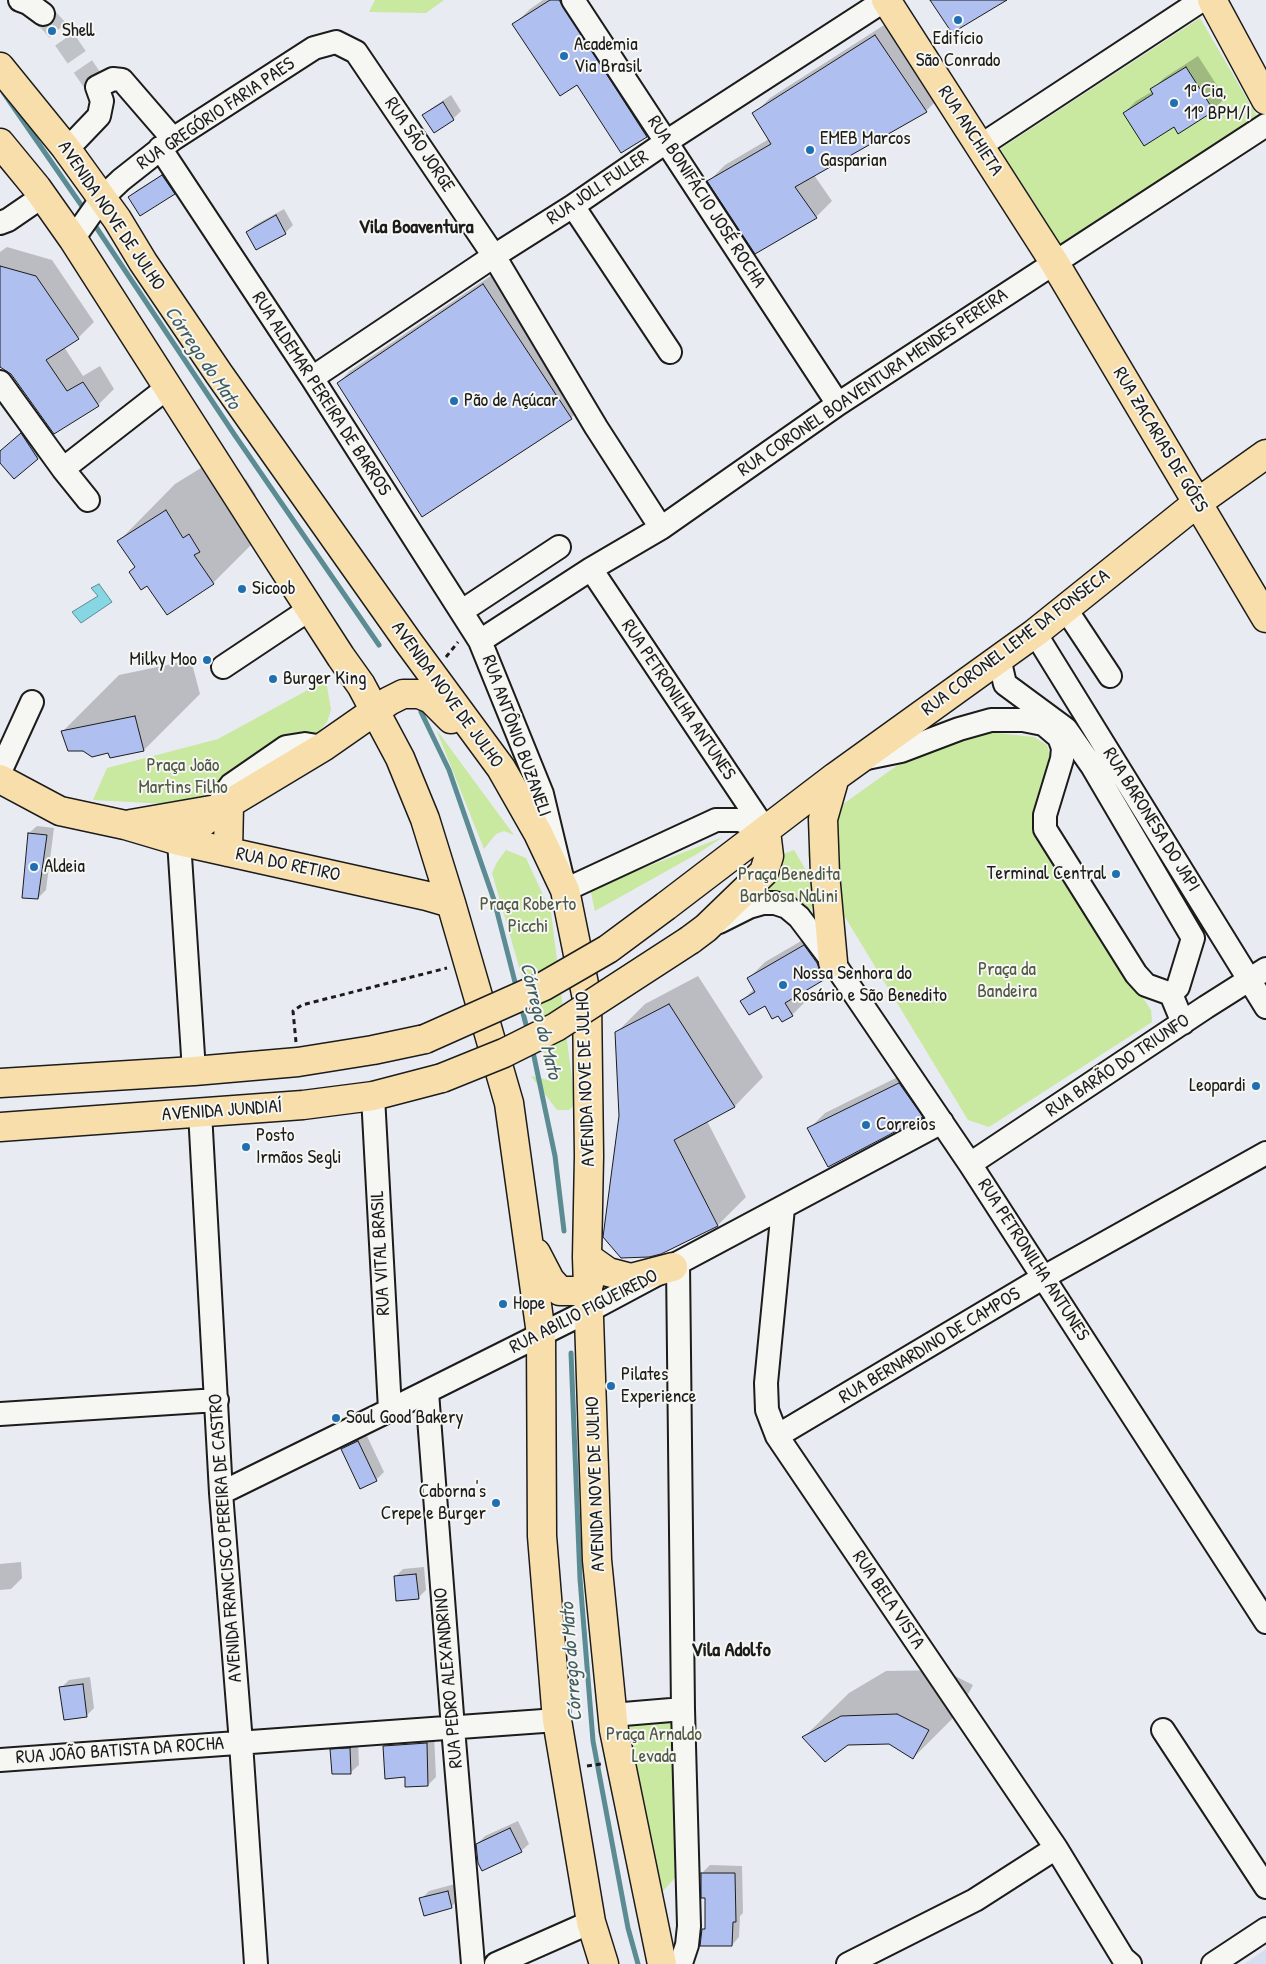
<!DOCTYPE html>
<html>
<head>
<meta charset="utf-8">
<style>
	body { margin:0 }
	canvas { display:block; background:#e8ebf1 }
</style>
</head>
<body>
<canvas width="1266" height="1964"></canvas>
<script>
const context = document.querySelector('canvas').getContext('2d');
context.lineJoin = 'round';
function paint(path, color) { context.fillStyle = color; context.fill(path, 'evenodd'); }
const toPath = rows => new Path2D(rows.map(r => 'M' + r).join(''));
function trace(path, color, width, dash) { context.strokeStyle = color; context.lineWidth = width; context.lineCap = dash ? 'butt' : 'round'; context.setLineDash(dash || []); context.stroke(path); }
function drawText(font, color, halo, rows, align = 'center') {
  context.font = font + ' "Patrick Hand",sans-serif'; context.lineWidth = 4; context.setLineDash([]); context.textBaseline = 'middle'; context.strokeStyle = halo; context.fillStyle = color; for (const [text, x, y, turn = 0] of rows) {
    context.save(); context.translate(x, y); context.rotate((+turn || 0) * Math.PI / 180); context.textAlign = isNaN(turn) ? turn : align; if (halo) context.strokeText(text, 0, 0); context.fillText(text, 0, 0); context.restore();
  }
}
paint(toPath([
	[1266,1949,1266,1964,1244,1964]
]), '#d7def0');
paint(toPath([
	[375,0,444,0,426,13,369,12],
	[1200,18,1257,116,1060,244,1000,149],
	[326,680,331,710,327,722,315,736,287,739,214,784,198,803,187,805,93,800,107,768,218,739],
	[436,729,514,835,504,831,496,834,484,849],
	[973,732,997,733,1034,737,1047,745,1050,757,1038,802,1032,819,1036,834,1151,1010,1152,1022,989,1127,968,1120,808,856,811,827,923,747],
	[723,837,697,854,595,911,590,889],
	[506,850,526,858,551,912,575,1104,569,1110,557,1110,531,1076,552,1081,492,873,497,862],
	[794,850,819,892,799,934,764,889,776,857],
	[675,1720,675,1878,662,1892,650,1876,630,1725]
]), '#c9e8a0');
const water = toPath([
	[99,584,112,602,81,623,72,612,98,596,91,588,99,584]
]);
paint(water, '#87d6e3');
trace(water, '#5c8c93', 1);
paint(toPath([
	[543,0,585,0,662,120,646,136,577,83,514,25,530,9],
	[892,20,942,95,926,111,814,175,832,201,816,217,709,181,725,165,769,139,754,114,770,98],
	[1198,56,1225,98,1213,110,1174,125,1124,113,1136,101,1153,91,1152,90,1164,78],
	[451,95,461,111,453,119,424,115,432,108],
	[171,169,182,185,174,193,129,197,137,190],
	[284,209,293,225,285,233,257,249,247,232,255,225],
	[7,247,52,260,94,322,78,338,64,347,83,376,100,366,114,389,98,405,54,432,11,373,0,364,0,252],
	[495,273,583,406,571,418,338,383,350,371],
	[29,426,45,450,37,458,0,461,0,452],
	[222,455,240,483,246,479,256,495,251,500,269,527,213,583,137,566,119,541,175,484],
	[191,660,200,694,144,750,111,756,109,752,63,731,119,675],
	[37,826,54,828,46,890,38,898,29,833],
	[820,930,842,961,826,977,804,990,808,999,792,1015,782,1021,778,1014,765,1005,742,1001,755,988,749,978,765,962],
	[698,976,763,1077,735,1106,707,1121,746,1197,718,1225,616,1033,645,1004],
	[916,1068,938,1100,922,1116,809,1129,825,1113],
	[366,1434,384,1472,376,1480,342,1449,350,1441],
	[21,1562,22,1578,11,1589,0,1590,0,1564],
	[424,1567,426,1590,418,1598,395,1577,403,1569],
	[943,1670,973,1685,958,1713,913,1758,890,1743,804,1737,849,1693,886,1671],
	[90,1677,94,1708,87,1715,61,1688,69,1680],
	[434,1735,436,1777,428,1785,406,1776,384,1746,392,1738],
	[358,1741,359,1765,351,1772,332,1750,340,1742],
	[518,1821,529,1844,521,1851,477,1844,485,1836],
	[710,1865,742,1866,743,1913,740,1916,739,1937,732,1945,703,1930,706,1926,706,1897,702,1873],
	[455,1884,459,1899,451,1907,421,1899,429,1891]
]), '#0003');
trace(toPath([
	[3,92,86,212],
	[92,221,234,434,379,645],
	[421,712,449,770,494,900,517,990],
	[521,1006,528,1032],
	[532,1047,555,1156,564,1231],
	[571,1353,580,1579,593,1741,628,1928,638,1964]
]), '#5c8c93', 5);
const building = toPath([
	[550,0,559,0,647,137,621,153,577,85,560,96,512,24,550,0],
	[930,0,1007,0,952,33,930,0],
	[875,35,927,112,795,187,817,218,755,254,707,181,771,144,752,113,875,35],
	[1186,67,1214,111,1178,134,1174,127,1144,146,1123,113,1153,94,1150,89,1186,67],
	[443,102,454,120,434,133,422,115,443,102],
	[162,175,175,194,140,216,128,197,162,175],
	[276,215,286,234,256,250,246,232,276,215],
	[0,266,36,276,79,339,46,360,67,391,83,382,99,406,54,434,11,374,0,367,0,266],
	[483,284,572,419,422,517,337,383,483,284],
	[21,433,38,459,14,479,0,463,0,451,21,433],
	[166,510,183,538,189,534,200,552,194,555,214,584,167,615,147,586,141,590,129,572,135,567,117,541,166,510],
	[135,716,144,751,110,758,108,753,92,757,83,751,68,751,61,731,135,716],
	[28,833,47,835,38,899,22,898,28,833],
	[804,945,817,963,820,971,827,978,785,1003,793,1016,782,1022,778,1016,772,1019,765,1006,749,1015,740,1001,755,992,747,978,804,945],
	[669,1004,735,1107,674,1140,718,1226,661,1254,649,1257,621,1258,603,1237,619,1116,615,1032,669,1004],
	[899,1083,923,1117,828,1167,807,1128,899,1083],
	[358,1441,377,1481,360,1489,341,1449,358,1441],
	[416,1574,419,1599,396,1601,394,1576,416,1574],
	[83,1684,87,1717,64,1720,59,1687,83,1684],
	[897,1714,929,1730,913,1759,889,1744,848,1745,825,1762,802,1737,841,1716,897,1714],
	[427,1743,428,1786,405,1787,405,1777,385,1779,383,1746,427,1743],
	[350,1748,351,1774,332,1774,330,1749,350,1748],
	[510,1828,522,1852,482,1871,478,1863,476,1844,510,1828],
	[701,1873,735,1873,736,1922,733,1922,732,1946,700,1946,702,1929,705,1929,705,1898,701,1898,701,1873],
	[448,1891,452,1908,424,1916,419,1898,448,1891]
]);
paint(building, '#afbfef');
trace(building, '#1c1c1c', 1);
trace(toPath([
	[43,14,60,33,97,87]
]), '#bfc2c6', 22, [22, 11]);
const minor = toPath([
	[20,0,28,3,43,14],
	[573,0,838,404],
	[980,146,1202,0],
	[65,147,77,139,99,116,102,101,97,87,113,79,122,80,173,139],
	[160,148,312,378,480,641,542,794,565,890,716,820,740,820,766,831],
	[573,206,670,352],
	[0,223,8,220,43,196],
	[73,239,102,198,121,180,173,139,314,48,336,42,356,52,494,256,596,427,661,528],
	[312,378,494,256,573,206,666,142,885,0],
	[0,382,63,469,88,500],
	[63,469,167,388],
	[591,569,766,831],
	[1065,608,1110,676],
	[462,611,559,547],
	[1035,633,1266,1007],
	[480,641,591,569,661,528,838,404,1266,125],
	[999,658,1005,684,1066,729,1092,766,1193,938,1178,987,1171,994],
	[223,667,310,609],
	[1046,726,1059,737,1063,748,1062,759,1045,815,1045,829,1136,974,1146,985,1171,994,1183,1023],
	[862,759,901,751,959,729,991,720,1023,720,1058,727],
	[0,772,32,702],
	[220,809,222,797,231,785,286,747,305,744,323,747],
	[179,841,194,1071],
	[719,922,749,907,763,903,775,903,787,907,799,917,833,962,970,1164,1266,1622],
	[373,1096,390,1410],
	[200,1112,221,1493,241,1743,256,1964],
	[970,1164,1206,1007,1266,969],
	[783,1208,766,1383,767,1410,777,1436,1056,1848,1123,1958,1130,1964],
	[427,1392,453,1728,473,1964],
	[0,1414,217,1400],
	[777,1436,1044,1277,1266,1153],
	[221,1493,390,1410,590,1310,942,1122],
	[612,1715,683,1709],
	[1163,1730,1266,1887],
	[0,1760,557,1720],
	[496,1964,591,1922],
	[676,1964,682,1960,687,1945,689,1926,683,1709,678,1264],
	[848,1964,975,1900,1056,1848],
	[1213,1964,1266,1929]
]);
const major = toPath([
	[886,0,1054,262,1266,618],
	[1212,0,1266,100],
	[0,67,65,147,117,219,143,262,219,374,409,643,501,768,538,833,565,890,587,999,589,1156,587,1257,597,1560,614,1730,662,1964],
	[0,143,37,188,73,239,270,547,341,657,361,685,400,758,425,819,451,903,509,1103,541,1334,542,1536,557,1720,591,1922,604,1964],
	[0,779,60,811,125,825,179,841,427,896,451,903],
	[131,824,217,809],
	[179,841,220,809,323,747,389,701,403,694,419,694,431,699,451,719],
	[228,852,229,805],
	[666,906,835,777,1035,633,1197,503,1266,454],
	[690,940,706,928,764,872,769,856,766,831],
	[833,962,825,874,823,819,835,777],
	[0,1083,194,1071,298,1062,373,1050,425,1039],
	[0,1127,303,1105,373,1096,442,1078],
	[536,1253,550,1280,560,1291,577,1291,589,1284],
	[587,1257,608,1272,631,1278,673,1267]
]);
trace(minor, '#1c1c1c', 26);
trace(major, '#1c1c1c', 31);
trace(toPath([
	[446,657,458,642],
	[296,1042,293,1011,302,1005,447,968],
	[587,1766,601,1764]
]), '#1c1c1c', 3, [5, 4]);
trace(minor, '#f6f6f2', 22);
trace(major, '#f8deab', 28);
const majorBridge = toPath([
	[425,1039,544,986,608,949,666,906],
	[442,1078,504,1053,556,1027,690,940]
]);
trace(majorBridge, '#1c1c1c', 31, []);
trace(majorBridge, '#f8deab', 28);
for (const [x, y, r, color] of [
	[958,20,5,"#1f6fb2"],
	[52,31,5,"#1f6fb2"],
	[564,56,5,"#1f6fb2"],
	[1174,103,5,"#1f6fb2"],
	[810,150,5,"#1f6fb2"],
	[454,401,5,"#1f6fb2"],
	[242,589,5,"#1f6fb2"],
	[207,660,5,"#1f6fb2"],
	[273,679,5,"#1f6fb2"],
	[34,867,5,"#1f6fb2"],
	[1116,874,5,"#1f6fb2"],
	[783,985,5,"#1f6fb2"],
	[1256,1086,5,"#1f6fb2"],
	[866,1125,5,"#1f6fb2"],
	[246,1147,5,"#1f6fb2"],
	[503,1304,5,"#1f6fb2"],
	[611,1386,5,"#1f6fb2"],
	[336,1418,5,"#1f6fb2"],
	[496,1503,5,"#1f6fb2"]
]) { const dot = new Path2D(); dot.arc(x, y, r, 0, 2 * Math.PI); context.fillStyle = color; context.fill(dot); trace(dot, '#f6f6f2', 2); }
drawText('19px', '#1c1c1c', '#f6f6f2', [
	["Shell",62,31],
	["Edifício",958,39,"center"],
	["São Conrado",958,61,"center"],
	["Academia",574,45],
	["Via Brasil",574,67],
	["1ª Cia,",1184,92],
	["11º BPM/I",1184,114],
	["EMEB Marcos",820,139],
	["Gasparian",820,161],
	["Pão de Açúcar",464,401],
	["Sicoob",252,589],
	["Milky Moo",197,660,"right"],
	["Burger King",283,679],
	["Aldeia",44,867],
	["Terminal Central",1106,874,"right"],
	["Nossa Senhora do",793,974],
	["Rosário e São Benedito",793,996],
	["Leopardi",1246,1086,"right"],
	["Correios",876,1125],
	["Posto",256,1136],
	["Irmãos Segli",256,1158],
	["Hope",513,1304],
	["Pilates",621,1375],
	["Experience",621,1397],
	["Soul Good Bakery",346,1418],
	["Caborna's",486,1492,"right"],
	["Crepe e Burger",486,1514,"right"]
], 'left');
drawText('19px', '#1c1c1c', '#f6f6f2', [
	["RUA GREGÓRIO FARIA PAES",216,114,-34],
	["RUA ANCHIETA",970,131,57],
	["RUA SÃO JORGE",419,145,56],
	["RUA JOLL FULLER",598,188,-34],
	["RUA BONIFÁCIO JOSÉ ROCHA",706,202,57],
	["AVENIDA NOVE DE JULHO",111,216,56],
	["RUA CORONEL BOAVENTURA MENDES PEREIRA",873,383,-34],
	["RUA ALDEMAR PEREIRA DE BARROS",321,394,57],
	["RUA ZACARIAS DE GÓES",1160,440,59],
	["RUA CORONEL LEME DA FONSECA",1016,643,-37],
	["AVENIDA NOVE DE JULHO",447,695,54],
	["RUA PETRONILHA ANTUNES",678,700,56],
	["RUA ANTÔNIO BUZANELI",516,736,70],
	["RUA BARONESA DO JAPI",1151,820,58],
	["RUA DO RETIRO",288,865,12],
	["RUA BARÃO DO TRIUNFO",1118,1066,-34],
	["AVENIDA NOVE DE JULHO",586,1079,-92],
	["AVENIDA JUNDIAÍ",222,1111,-4],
	["RUA VITAL BRASIL",381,1253,-93],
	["RUA PETRONILHA ANTUNES",1033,1260,57],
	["RUA ABILIO FIGUEIREDO",584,1312,-27],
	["RUA BERNARDINO DE CAMPOS",930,1346,-31],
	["AVENIDA NOVE DE JULHO",596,1484,-92],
	["AVENIDA FRANCISCO PEREIRA DE CASTRO",226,1538,-94],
	["RUA BELA VISTA",888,1600,56],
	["RUA PEDRO ALEXANDRINO",449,1678,-95],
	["RUA JOÃO BATISTA DA ROCHA",120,1751,-4]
]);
drawText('19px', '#505944', '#f6f6f2', [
	["Praça João",183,766],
	["Martins Filho",183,788],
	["Praça Benedita",789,875],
	["Barbosa Nalini",789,897],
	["Praça Roberto",528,905],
	["Picchi",528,927],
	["Praça da",1007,970],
	["Bandeira",1007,992],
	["Praça Arnaldo",654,1735],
	["Levada",654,1757]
]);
drawText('bold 20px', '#1c1c1c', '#f6f6f2', [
	["Vila Boaventura",416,228],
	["Vila Adolfo",731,1651]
]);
drawText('italic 20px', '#415d62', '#f6f6f2', [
	["Córrego do Mato",202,358,56],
	["Córrego do Mato",540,1021,76],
	["Córrego do Mato",572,1662,-94]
]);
</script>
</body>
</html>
